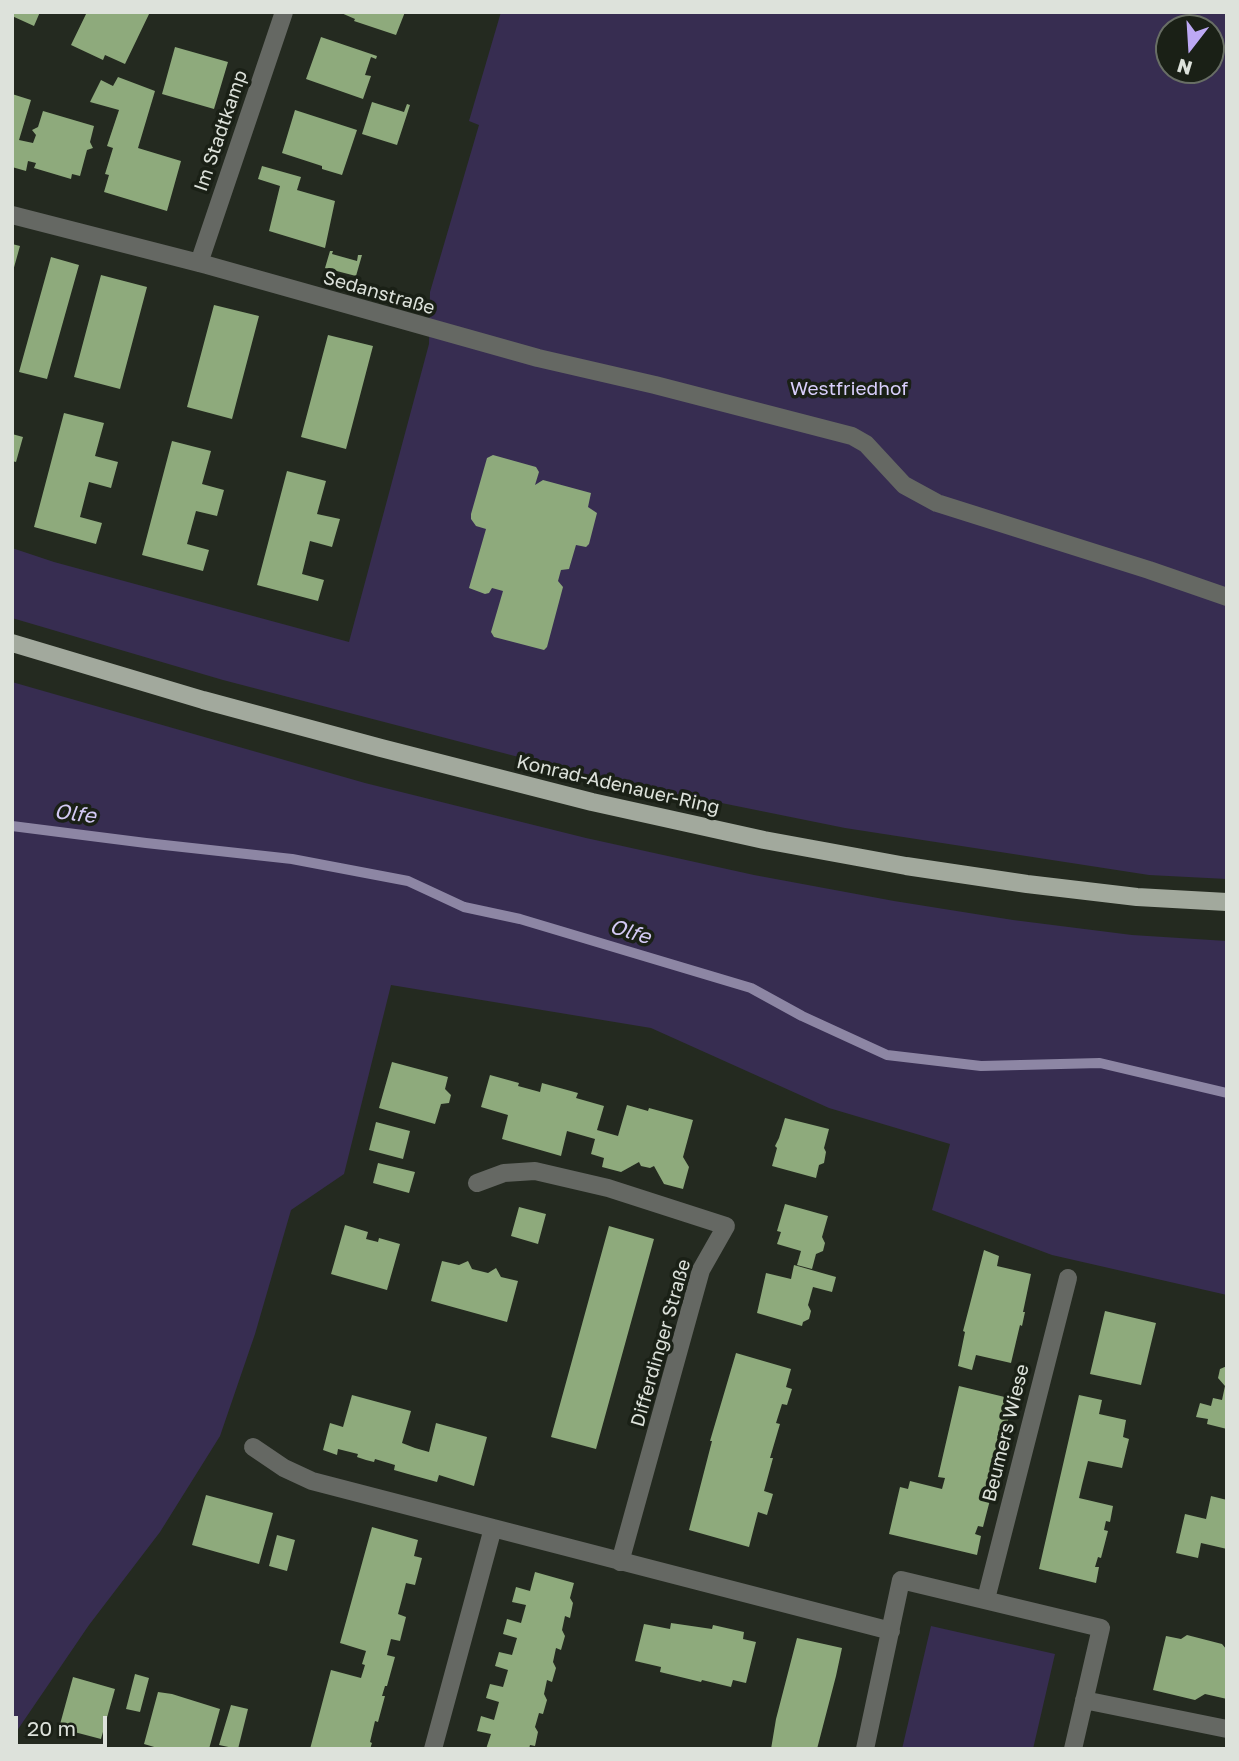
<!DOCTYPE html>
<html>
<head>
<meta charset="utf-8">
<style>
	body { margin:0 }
	#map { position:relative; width:1239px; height:1761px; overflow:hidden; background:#242a20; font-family:"Golos Text",sans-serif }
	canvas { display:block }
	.frame { position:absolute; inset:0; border:14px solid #dde2db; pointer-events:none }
	.north { position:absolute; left:1155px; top:14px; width:70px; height:70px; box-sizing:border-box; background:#1a2016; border:2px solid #686e65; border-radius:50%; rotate:197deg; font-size:19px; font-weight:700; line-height:28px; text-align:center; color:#dde2db }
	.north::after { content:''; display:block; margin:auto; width:24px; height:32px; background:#bda9f5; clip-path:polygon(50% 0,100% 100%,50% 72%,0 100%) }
	.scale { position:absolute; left:14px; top:1716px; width:93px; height:32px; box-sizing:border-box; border:4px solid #dde2db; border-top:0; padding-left:9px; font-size:21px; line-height:24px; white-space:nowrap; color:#dde2db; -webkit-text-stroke:5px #1a2016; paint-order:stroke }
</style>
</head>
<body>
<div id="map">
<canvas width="1239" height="1761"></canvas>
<div class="frame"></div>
<div class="north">N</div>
<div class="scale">20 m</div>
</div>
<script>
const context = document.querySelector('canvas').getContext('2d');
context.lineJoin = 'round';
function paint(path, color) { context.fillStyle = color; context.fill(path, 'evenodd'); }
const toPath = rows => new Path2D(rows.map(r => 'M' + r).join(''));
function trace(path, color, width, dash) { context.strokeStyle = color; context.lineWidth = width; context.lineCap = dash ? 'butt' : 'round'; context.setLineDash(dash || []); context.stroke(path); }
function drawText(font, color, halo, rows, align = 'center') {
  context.font = font + ' "Golos Text",sans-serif'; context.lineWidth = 7; context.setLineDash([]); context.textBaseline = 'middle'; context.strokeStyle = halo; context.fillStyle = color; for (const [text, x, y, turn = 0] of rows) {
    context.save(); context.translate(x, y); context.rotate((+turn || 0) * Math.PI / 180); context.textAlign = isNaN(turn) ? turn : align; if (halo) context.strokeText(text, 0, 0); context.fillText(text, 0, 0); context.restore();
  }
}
paint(toPath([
	[501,12,1227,12,1227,879,1149,875,845,828,603,779,223,680,12,618,12,548,54,562,349,642,429,344,430,292,479,125,469,121],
	[1169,28,1211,28,1211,70,1169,70],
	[12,682,365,783,586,838,754,875,894,901,1013,920,1132,935,1227,941,1227,1295,1052,1255,932,1210,950,1144,829,1108,651,1028,391,985,344,1174,291,1210,255,1334,220,1436,160,1532,89,1625,12,1738],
	[931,1626,1055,1654,1033,1749,902,1749]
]), '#372d51');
trace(toPath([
	[12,826,146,843,292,859,408,881,464,907,520,919,751,988,802,1016,887,1055,981,1066,1100,1063,1227,1093]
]), '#8d86a4', 10);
paint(toPath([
	[12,12,40,12,34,26,12,16],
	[87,12,150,12,125,64,105,55,103,60,71,45],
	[339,12,405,12,396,35,354,21,355,19],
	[321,37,377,56,376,59,371,57,365,75,371,76,363,99,306,79],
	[175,47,228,62,214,109,162,94],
	[118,77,155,91,138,148,181,161,167,211,104,192,109,175,105,174,113,148,107,146,119,110,90,102,101,80,113,86],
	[12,94,31,100,19,140,33,143,36,135,32,130,38,127,43,111,94,126,90,142,93,148,87,150,80,176,72,174,71,179,34,168,36,163,28,161,26,171,12,167],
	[372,102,404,112,407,104,410,105,397,145,362,134],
	[295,110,357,130,342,175,322,169,322,166,282,153],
	[262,166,301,177,297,190,335,201,325,248,269,231,280,186,258,179],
	[12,244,20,246,13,271,12,271],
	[330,251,333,251,332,254,357,261,358,255,362,255,356,276,325,268],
	[51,257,79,265,47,379,19,372],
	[101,275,147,287,120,389,74,377],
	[214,305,259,316,232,419,187,407],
	[328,335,373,346,346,449,301,437],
	[64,413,104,423,95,456,118,462,111,488,89,482,80,517,102,523,96,544,34,527],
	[12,434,23,437,16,462,12,461],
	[172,441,211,451,202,484,224,490,217,516,196,511,187,544,209,550,203,571,142,555],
	[493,455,536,467,539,472,535,485,543,480,591,493,588,507,597,513,589,544,586,547,576,545,569,569,561,570,558,581,563,587,547,647,544,650,494,637,491,632,503,591,492,588,489,593,485,594,469,588,486,529,476,526,471,519,471,514,487,458],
	[287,471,326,481,317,514,340,519,332,547,310,541,302,574,324,580,318,601,257,585],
	[392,1062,448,1077,445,1089,451,1095,449,1103,441,1104,435,1124,379,1108],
	[490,1075,519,1083,518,1086,540,1092,542,1083,578,1093,576,1098,604,1106,597,1130,618,1136,627,1105,648,1111,649,1108,693,1120,683,1157,689,1167,683,1189,664,1184,654,1166,650,1168,641,1166,639,1162,621,1172,602,1167,604,1158,591,1154,595,1139,567,1131,561,1156,502,1139,508,1115,481,1107],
	[785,1118,829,1129,824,1148,826,1152,824,1163,819,1165,816,1178,772,1166,777,1148,775,1146,779,1138],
	[376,1122,410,1131,403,1159,369,1150],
	[378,1163,415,1172,409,1193,373,1183],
	[785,1204,828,1216,822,1237,825,1243,823,1251,816,1254,812,1269,797,1265,801,1251,777,1244,781,1232,777,1231],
	[519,1207,546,1214,538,1244,511,1236],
	[345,1225,368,1232,366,1239,378,1242,379,1238,400,1244,387,1290,331,1274],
	[609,1226,654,1239,596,1449,551,1437],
	[984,1250,999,1256,997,1266,1031,1274,1023,1312,1025,1312,1022,1326,1020,1325,1011,1363,976,1355,972,1370,958,1366,965,1332,963,1331],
	[442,1261,459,1265,468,1261,472,1269,488,1273,496,1268,501,1277,518,1281,507,1322,431,1301],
	[794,1265,836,1277,832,1292,813,1287,808,1305,811,1311,809,1319,803,1322,802,1326,757,1313,766,1273,791,1279],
	[1105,1311,1156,1323,1141,1385,1090,1374],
	[736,1353,791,1369,786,1387,792,1389,787,1405,782,1404,776,1423,780,1424,770,1458,773,1458,764,1491,773,1494,767,1515,758,1512,749,1547,689,1530,712,1441,710,1441],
	[1227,1366,1227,1429,1207,1424,1208,1419,1196,1417,1200,1403,1211,1406,1213,1398,1222,1400,1225,1386,1218,1378,1220,1369],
	[959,1386,1013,1399,992,1489,985,1488,982,1498,990,1500,983,1527,978,1526,975,1534,981,1536,977,1555,889,1534,900,1487,908,1489,910,1481,942,1489,945,1478,938,1477],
	[352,1395,411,1411,402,1443,415,1448,429,1452,436,1423,487,1437,474,1486,439,1475,437,1482,408,1474,394,1470,395,1465,375,1459,374,1462,366,1460,357,1457,358,1454,338,1449,337,1455,323,1450,330,1423,343,1427],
	[1079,1395,1102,1400,1099,1414,1126,1420,1123,1437,1129,1439,1122,1468,1088,1461,1082,1485,1079,1498,1113,1506,1110,1522,1106,1521,1104,1530,1108,1531,1101,1558,1098,1557,1095,1567,1099,1567,1096,1583,1039,1569],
	[206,1495,273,1513,259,1564,192,1545],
	[1211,1496,1227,1500,1227,1549,1201,1543,1198,1558,1176,1553,1185,1514,1206,1519],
	[372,1527,418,1540,414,1556,422,1558,415,1585,406,1583,402,1599,398,1614,406,1617,400,1641,391,1639,387,1655,395,1657,387,1686,385,1686,382,1696,385,1696,378,1722,375,1721,370,1742,372,1743,370,1749,310,1749,331,1670,361,1678,365,1665,362,1664,366,1651,340,1643],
	[277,1535,295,1540,287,1571,269,1566],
	[535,1572,574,1583,570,1598,573,1603,570,1618,565,1616,562,1630,565,1636,561,1650,556,1648,553,1662,556,1668,552,1682,547,1680,544,1694,547,1700,543,1714,539,1713,535,1727,538,1732,535,1746,530,1745,529,1749,486,1749,491,1734,477,1731,481,1716,494,1720,499,1702,486,1698,490,1684,503,1687,508,1670,495,1666,499,1652,512,1655,517,1638,503,1634,507,1619,521,1623,526,1605,512,1602,516,1587,530,1591],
	[671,1623,712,1629,713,1625,744,1632,743,1639,756,1642,746,1683,733,1680,731,1687,702,1680,701,1682,660,1672,661,1667,635,1661,644,1624,670,1629],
	[1187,1635,1222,1644,1227,1650,1227,1699,1205,1694,1195,1700,1153,1690,1166,1636,1181,1639],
	[797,1638,842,1648,836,1676,817,1749,771,1749,776,1719],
	[135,1674,149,1678,140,1712,126,1709],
	[73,1677,115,1689,101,1739,59,1728],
	[158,1692,172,1694,220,1709,209,1749,161,1749,144,1744],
	[231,1705,248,1709,238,1749,219,1745]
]), '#8eaa7c');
trace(toPath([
	[12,215,207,265,538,358,655,385,852,436,866,444,904,485,937,503,1149,570,1227,597],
	[199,263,284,12],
	[477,1183,504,1173,535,1171,608,1188,726,1226,701,1270,620,1562],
	[253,1447,284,1468,312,1481,493,1528],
	[986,1599,1068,1278],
	[1084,1700,1227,1729],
	[433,1749,493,1528,891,1631],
	[865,1749,901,1580,1101,1628,1073,1749]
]), '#656863', 18);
trace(toPath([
	[12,643,203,700,381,748,592,802,764,840,906,866,1027,884,1137,897,1227,902]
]), '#a2a99d', 18);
drawText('19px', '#dde2db', '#1a2016', [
	["Im Stadtkamp",221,131,-71],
	["Sedanstraße",379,293,16],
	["Konrad-Adenauer-Ring",618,785,13],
	["Differdinger Straße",661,1343,-74],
	["Beumers Wiese",1006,1433,-76]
]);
drawText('19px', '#d9cffb', '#1a2016', [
	["Westfriedhof",849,389]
]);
drawText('italic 21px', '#d3c9f4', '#1a2016', [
	["Olfe",75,814,7],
	["Olfe",630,932,17]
]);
</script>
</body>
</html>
